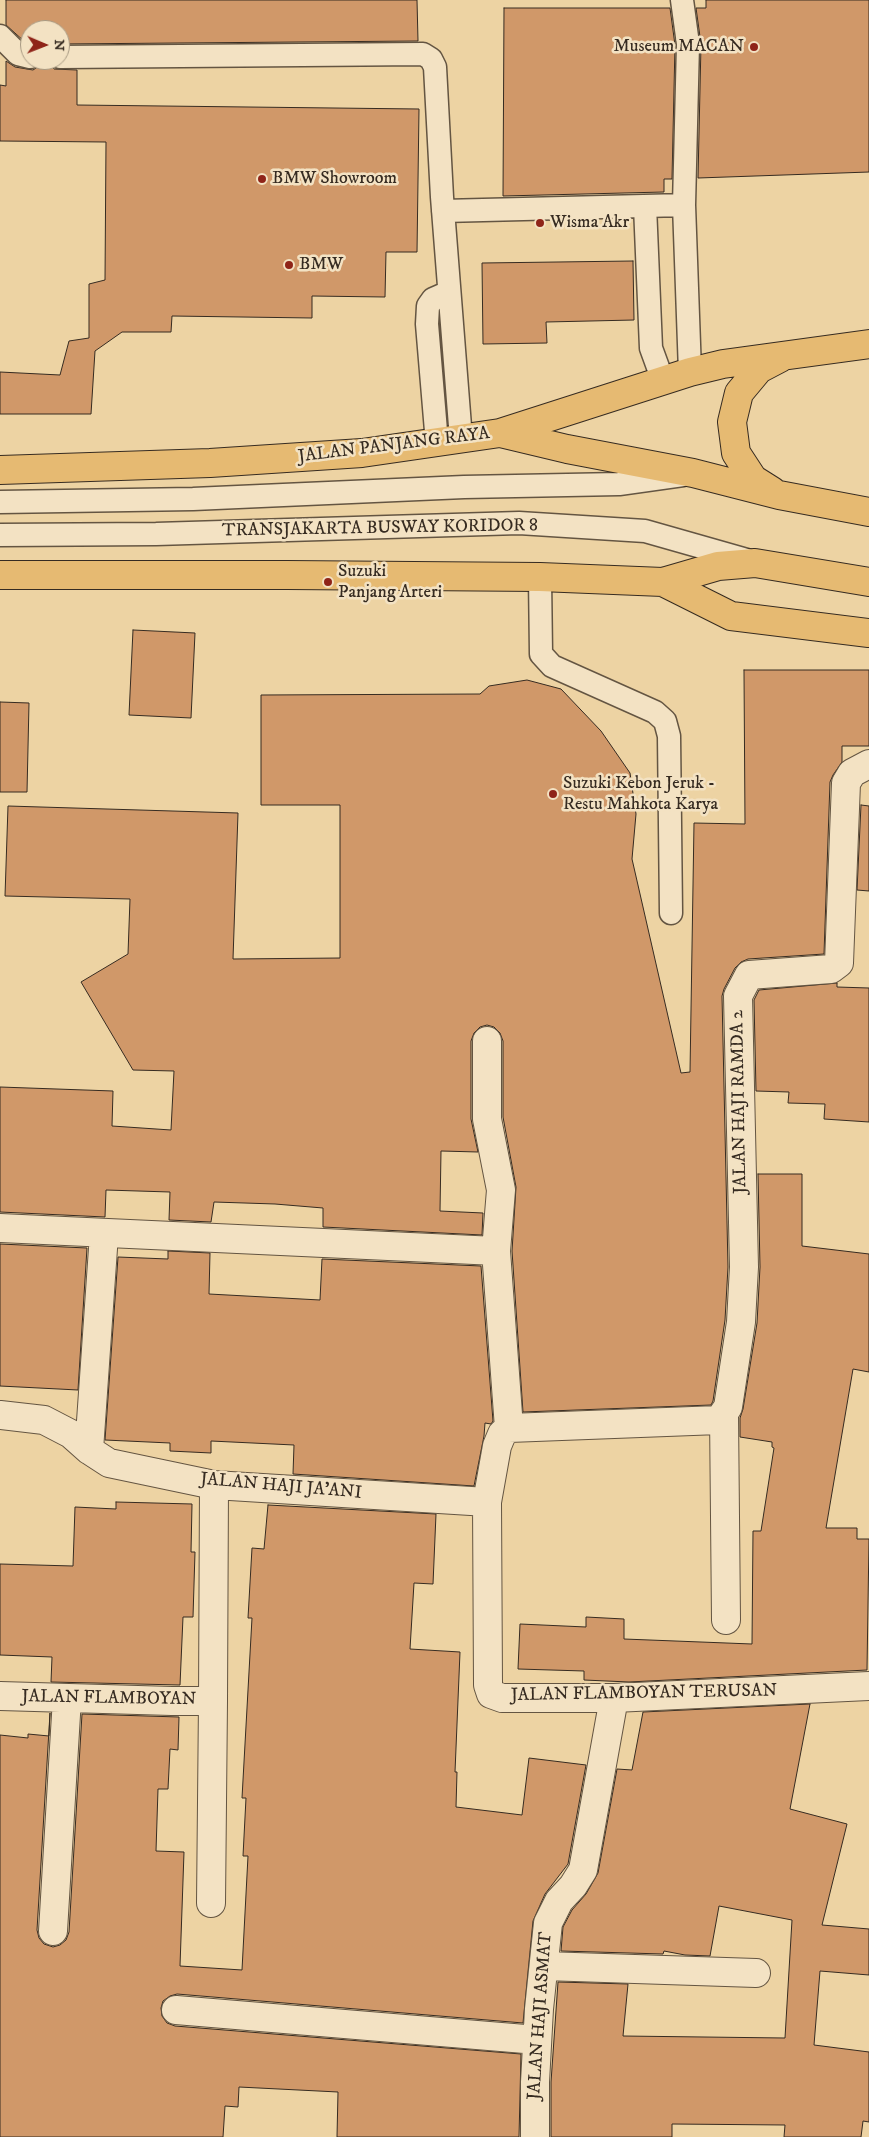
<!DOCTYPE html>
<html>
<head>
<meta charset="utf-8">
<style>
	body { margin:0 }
	#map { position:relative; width:869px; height:2137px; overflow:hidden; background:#edd3a3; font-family:"IM FELL DW Pica",serif }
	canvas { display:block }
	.north { position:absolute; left:20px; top:20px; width:50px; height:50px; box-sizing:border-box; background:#f3e2c3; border:1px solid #a79982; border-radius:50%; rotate:91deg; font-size:14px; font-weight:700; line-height:20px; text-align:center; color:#362b21 }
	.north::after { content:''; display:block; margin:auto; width:18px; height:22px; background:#8f2418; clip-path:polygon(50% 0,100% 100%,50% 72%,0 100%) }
</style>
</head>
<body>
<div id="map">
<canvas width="869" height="2137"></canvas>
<div class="north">N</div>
</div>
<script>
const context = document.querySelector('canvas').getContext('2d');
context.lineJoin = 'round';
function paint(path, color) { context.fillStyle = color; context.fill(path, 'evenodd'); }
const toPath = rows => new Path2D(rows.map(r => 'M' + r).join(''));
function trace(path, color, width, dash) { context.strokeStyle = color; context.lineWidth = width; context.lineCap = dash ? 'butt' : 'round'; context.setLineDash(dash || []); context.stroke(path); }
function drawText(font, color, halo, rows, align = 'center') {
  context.font = font + ' "IM FELL DW Pica",serif'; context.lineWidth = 5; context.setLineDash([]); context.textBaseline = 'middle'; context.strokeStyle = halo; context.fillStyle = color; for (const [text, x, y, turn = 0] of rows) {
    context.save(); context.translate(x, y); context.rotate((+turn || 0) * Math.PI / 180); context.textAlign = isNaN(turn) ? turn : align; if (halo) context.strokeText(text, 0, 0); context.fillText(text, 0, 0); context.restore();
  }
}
const building = toPath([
	[6,0,417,0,418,41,60,44,60,30,30,30,30,43,25,42,6,25,6,0],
	[706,0,869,0,869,172,698,178,701,44,696,8,706,8,706,0],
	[504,8,670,8,675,45,672,179,664,179,664,192,503,196,504,8],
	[43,60,48,60,54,69,77,70,77,105,419,109,417,252,386,252,385,297,312,296,312,318,172,316,171,332,122,332,95,351,91,414,0,414,0,372,60,375,69,341,89,338,89,284,105,280,106,142,0,141,0,85,6,86,6,61,15,67,33,70,39,66,43,60],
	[633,261,634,320,546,322,547,343,483,344,482,263,633,261],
	[133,630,195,633,191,718,129,715,133,630],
	[744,670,869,670,869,746,842,746,842,762,833,775,830,782,824,954,748,959,741,962,735,968,724,989,722,996,728,1267,725,1320,713,1401,711,1405,523,1412,512,1251,516,1187,503,1117,503,1041,500,1033,494,1027,487,1025,480,1027,474,1033,471,1041,471,1119,478,1152,441,1151,440,1211,483,1213,482,1235,323,1227,323,1208,275,1204,214,1202,211,1222,169,1220,170,1192,106,1190,105,1217,0,1212,0,1087,113,1091,112,1126,171,1130,174,1071,133,1070,81,982,128,954,130,899,5,896,8,806,238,813,233,959,340,958,340,805,261,805,261,695,480,694,489,686,527,680,561,689,601,731,630,773,636,814,632,859,681,1073,690,1072,694,823,745,824,744,670],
	[0,702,29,703,27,792,0,792,0,702],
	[861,805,869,806,869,891,857,890,861,805],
	[837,983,837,987,869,988,869,1122,824,1119,825,1104,788,1103,789,1092,756,1091,754,1000,759,990,837,983],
	[758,1174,802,1174,802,1246,869,1254,869,1372,853,1369,826,1528,857,1528,857,1539,869,1539,867,1670,629,1682,584,1680,584,1671,518,1669,520,1624,586,1627,586,1617,624,1619,624,1639,752,1644,753,1531,761,1531,774,1448,772,1447,772,1442,740,1437,740,1418,743,1409,757,1323,760,1267,758,1174],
	[0,1244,87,1248,78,1390,0,1386,0,1244],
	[168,1251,210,1253,209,1294,320,1300,322,1259,481,1266,493,1421,491,1424,485,1423,484,1436,474,1486,293,1474,294,1445,211,1441,211,1453,170,1451,170,1443,105,1440,118,1257,168,1259,168,1251],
	[116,1502,192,1504,191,1552,195,1552,193,1617,183,1617,180,1685,51,1682,52,1657,0,1655,0,1564,73,1566,75,1507,116,1509,116,1502],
	[268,1505,436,1514,433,1584,414,1583,410,1649,460,1652,455,1772,457,1772,456,1807,522,1815,529,1758,586,1765,568,1864,545,1894,533,1921,523,2023,177,1994,170,1996,163,2001,161,2008,162,2016,167,2023,175,2026,521,2054,519,2137,337,2137,338,2092,239,2087,238,2107,225,2106,223,2137,0,2137,0,1735,28,1738,28,1734,49,1736,50,1713,37,1930,39,1938,44,1944,53,1947,60,1945,66,1940,69,1932,82,1714,179,1717,178,1750,170,1749,168,1789,158,1789,156,1851,184,1852,180,1966,242,1970,248,1856,243,1856,246,1798,242,1798,252,1618,248,1618,252,1548,264,1549,268,1505],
	[810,1704,790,1809,847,1824,822,1925,869,1929,869,1975,820,1971,814,2045,869,2052,869,2122,863,2121,861,2137,784,2137,785,2125,672,2124,672,2137,551,2137,551,2082,558,1982,628,1984,623,2036,785,2038,792,1920,719,1906,710,1956,685,1955,664,1951,663,1954,561,1951,563,1927,572,1910,586,1894,598,1873,617,1769,632,1770,643,1712,810,1704]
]);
paint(building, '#d09869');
trace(building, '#362b21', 1);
const service = toPath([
	[682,0,688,44,684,205,690,372],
	[0,36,18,54,30,57],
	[60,57,423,54,431,59,435,67,442,197,461,439],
	[645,206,651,348,663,381],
	[443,211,684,205],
	[437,443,427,324,428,306,433,299,449,292],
	[0,502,193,499,464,487,619,484,683,475],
	[0,535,156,534,519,523,645,531,747,560],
	[540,577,541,654,552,666,655,712,665,721,669,736,671,913]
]);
const minor = toPath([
	[869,764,852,773,846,783,839,963,831,969,749,975,738,996,744,1267,741,1322,728,1407,719,1420,509,1428,502,1434,497,1446,487,1502,488,1685,491,1694,502,1698,614,1698,869,1686],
	[487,1041,487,1119,501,1190,496,1251,509,1428],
	[0,1228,496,1251],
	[724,1414,726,1620],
	[0,1415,44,1420,71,1434,89,1450,109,1463,214,1485,487,1502],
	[89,1450,104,1234],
	[0,1696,172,1701,213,1701,214,1485],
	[211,1903,213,1701],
	[53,1931,67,1698],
	[544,1966,756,1973],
	[176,2010,537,2040],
	[535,2137,535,2082,539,2009,548,1923,559,1901,573,1886,583,1870,614,1698]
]);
const primary = toPath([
	[500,433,690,372,723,364,869,344],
	[0,470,210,463,362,453,500,433,567,449,693,473,779,495,869,512],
	[772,491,753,479,736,453,732,422,739,393,759,369,780,358],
	[0,575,288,575,540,577,663,582,718,566,755,563,869,582],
	[663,582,731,616,869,633]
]);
trace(service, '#645542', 25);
trace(minor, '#645542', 30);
trace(primary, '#362b21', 30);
trace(service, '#f3e2c3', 22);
trace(minor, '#f3e2c3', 28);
trace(primary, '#e6ba72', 28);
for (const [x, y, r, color] of [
	[754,47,5,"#8f2418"],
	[262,179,5,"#8f2418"],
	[540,223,5,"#8f2418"],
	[289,265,5,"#8f2418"],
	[328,582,5,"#8f2418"],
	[553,794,5,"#8f2418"]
]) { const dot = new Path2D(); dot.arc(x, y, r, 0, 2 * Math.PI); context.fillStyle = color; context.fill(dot); trace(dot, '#f3e2c3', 2); }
drawText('18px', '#362b21', '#f3e2c3', [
	["Museum MACAN",744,47,"right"],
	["BMW Showroom",272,179],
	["Wisma Akr",550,223],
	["BMW",299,265],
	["Suzuki",338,572],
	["Panjang Arteri",338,593],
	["Suzuki Kebon Jeruk -",563,784],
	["Restu Mahkota Karya",563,805]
], 'left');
drawText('18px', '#362b21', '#f3e2c3', [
	["JALAN PANJANG RAYA",394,446,-7],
	["TRANSJAKARTA BUSWAY KORIDOR 8",380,529,-1],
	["JALAN HAJI RAMDA 2",740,1102,-91],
	["JALAN HAJI JA'ANI",281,1487,5],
	["JALAN FLAMBOYAN TERUSAN",644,1694,-1],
	["JALAN FLAMBOYAN",109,1699,1],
	["JALAN HAJI ASMAT",541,2016,-86]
]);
</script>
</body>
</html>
